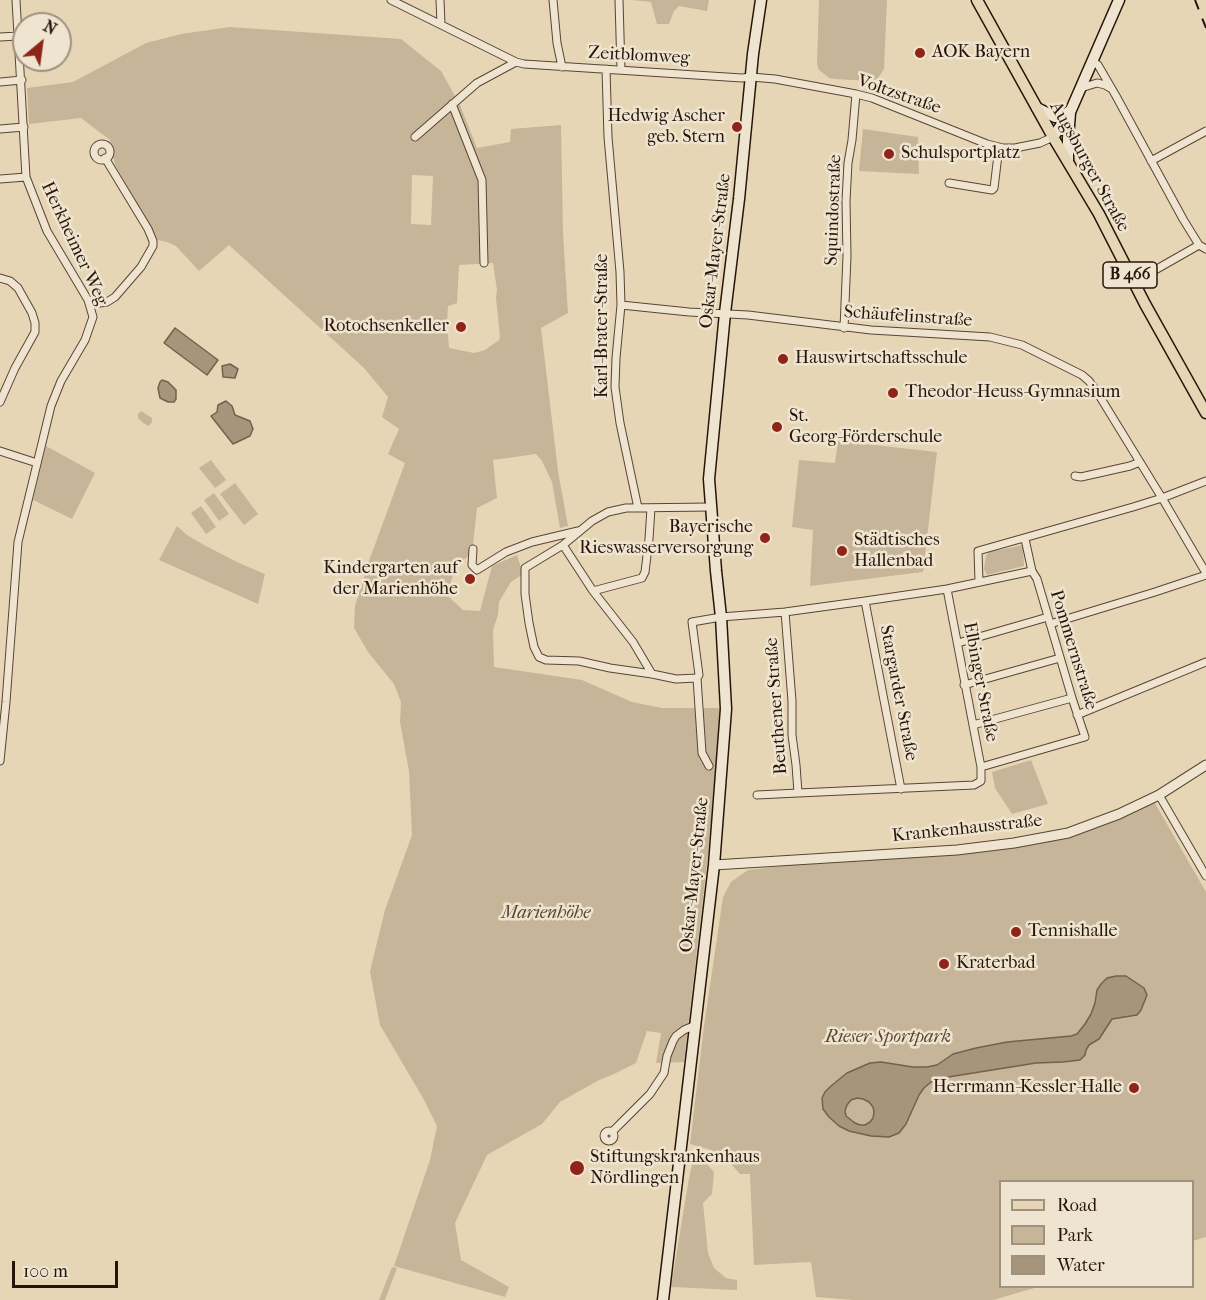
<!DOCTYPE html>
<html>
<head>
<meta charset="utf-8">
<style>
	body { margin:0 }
	#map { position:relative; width:1206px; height:1300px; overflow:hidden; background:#e7d6b6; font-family:"IM FELL French Canon",serif }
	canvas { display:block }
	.legend { position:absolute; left:999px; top:1180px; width:195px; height:108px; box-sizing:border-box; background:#efe4d0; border:2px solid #9f9180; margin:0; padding:8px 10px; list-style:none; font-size:18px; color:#281509 }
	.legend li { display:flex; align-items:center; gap:12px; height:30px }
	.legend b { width:30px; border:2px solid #9f9180 }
	.north { position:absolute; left:12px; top:12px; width:60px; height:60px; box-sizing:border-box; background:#efe4d0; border:2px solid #9f9180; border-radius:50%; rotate:29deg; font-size:16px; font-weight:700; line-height:24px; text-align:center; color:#281509 }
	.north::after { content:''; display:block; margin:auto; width:21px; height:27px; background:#8f2418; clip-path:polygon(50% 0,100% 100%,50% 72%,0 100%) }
	.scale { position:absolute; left:12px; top:1261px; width:106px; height:27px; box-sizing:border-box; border:3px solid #281509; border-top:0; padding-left:8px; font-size:18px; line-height:21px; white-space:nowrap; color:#281509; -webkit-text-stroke:4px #efe4d0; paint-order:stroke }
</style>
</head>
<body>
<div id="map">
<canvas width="1206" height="1300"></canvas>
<ul class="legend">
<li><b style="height:8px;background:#e7d6b6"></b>Road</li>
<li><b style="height:16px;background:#c7b599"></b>Park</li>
<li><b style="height:16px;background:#a6947b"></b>Water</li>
</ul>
<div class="north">N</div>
<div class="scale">100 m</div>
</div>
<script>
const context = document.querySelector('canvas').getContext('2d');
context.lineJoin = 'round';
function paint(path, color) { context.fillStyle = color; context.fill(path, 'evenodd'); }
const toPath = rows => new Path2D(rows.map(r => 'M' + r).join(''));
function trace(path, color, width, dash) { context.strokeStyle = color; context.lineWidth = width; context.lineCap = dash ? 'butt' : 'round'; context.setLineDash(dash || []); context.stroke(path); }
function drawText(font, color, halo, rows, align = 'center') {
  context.font = font + ' "IM FELL French Canon",serif'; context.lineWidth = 5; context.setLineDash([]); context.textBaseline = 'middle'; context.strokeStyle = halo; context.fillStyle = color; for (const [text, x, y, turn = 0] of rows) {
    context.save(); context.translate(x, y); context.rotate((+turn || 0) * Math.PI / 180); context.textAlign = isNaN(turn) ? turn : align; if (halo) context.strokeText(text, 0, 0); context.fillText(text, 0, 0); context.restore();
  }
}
paint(toPath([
	[632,0,709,0,707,11,679,6,674,11,669,24,657,24,651,2],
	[819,0,887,0,884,69,878,78,872,81,834,79,829,78,819,70,817,64],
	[230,27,401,39,441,71,460,105,477,148,510,142,511,129,561,125,563,233,568,313,541,328,558,471,568,526,560,528,552,482,542,461,536,454,493,460,497,498,477,508,472,553,455,567,449,590,449,597,463,610,480,611,492,566,517,555,523,574,511,582,499,602,498,615,493,630,494,667,582,680,632,702,662,708,721,708,708,855,684,1062,656,1063,661,1033,647,1031,636,1063,614,1074,599,1080,560,1102,542,1124,487,1155,455,1223,461,1260,509,1287,505,1297,394,1266,430,1160,437,1126,423,1098,380,1025,370,971,385,910,412,835,409,771,400,722,401,702,394,684,368,652,354,628,355,606,369,561,405,463,388,454,399,429,382,417,388,397,364,368,229,245,199,271,176,246,167,242,158,240,115,165,110,140,81,118,29,124,27,88,73,82,146,43,181,34],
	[412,175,433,176,431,225,411,224],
	[493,263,497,290,496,298,500,337,499,340,485,350,474,353,449,348,447,322,448,306,457,303,459,265],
	[863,129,918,137,919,174,859,171],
	[141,411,152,418,152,422,149,426,143,423,138,418,138,414],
	[838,441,937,452,923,572,810,586,813,530,792,527,799,460,835,463],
	[46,446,95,473,72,519,33,500],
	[211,460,226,480,215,488,199,468],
	[235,483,258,514,244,525,220,494],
	[214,493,229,514,219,521,204,500],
	[201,506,216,527,206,534,191,513],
	[177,526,187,535,204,545,239,563,265,574,258,604,159,560],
	[1023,545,1024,566,987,575,984,569,986,556,989,552],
	[1031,760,1048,804,1012,814,995,788,992,772],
	[1152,798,1206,892,1206,1237,1193,1241,1192,1182,1000,1182,1000,1286,1038,1287,993,1300,854,1300,816,1297,811,1262,754,1265,750,1174,740,1174,721,1153,690,1144,704,1026,723,897,731,882,748,870,1067,832],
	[695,1161,706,1163,714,1172,712,1194,703,1203,708,1253,714,1268,726,1278,737,1280,737,1290,671,1287,688,1184,692,1164],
	[392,1267,397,1268,385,1300,379,1300]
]), '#c7b599');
const water = toPath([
	[175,328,218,360,207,375,164,343,175,328],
	[230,364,238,369,235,378,223,377,222,366,230,364],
	[162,380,168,382,176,390,176,399,174,402,168,402,160,398,158,388,160,382,162,380],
	[226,401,232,406,235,415,250,421,253,429,250,436,233,444,211,416,217,412,218,405,226,401],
	[1116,976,1126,976,1144,988,1147,995,1141,1010,1137,1015,1112,1019,1099,1039,1089,1045,1086,1050,1085,1055,1080,1060,1063,1062,1036,1063,942,1078,931,1082,924,1088,919,1095,906,1124,899,1133,889,1137,871,1136,849,1131,839,1126,829,1117,823,1109,822,1098,825,1092,831,1086,847,1073,870,1063,881,1062,913,1067,927,1067,937,1065,953,1054,976,1048,1007,1042,1071,1036,1077,1034,1085,1024,1091,1014,1095,1003,1097,990,1101,984,1107,978,1116,976],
	[857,1098,863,1099,869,1102,873,1107,874,1112,873,1118,870,1122,865,1125,860,1125,855,1123,846,1116,845,1111,847,1105,851,1100,857,1098]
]);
paint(water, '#a6947b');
trace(water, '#74614d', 1.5);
const minor = toPath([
	[391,0,516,62,524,64,742,78,751,77,775,79,856,94,872,98,987,144,1003,148,1015,148,1040,143,1053,137],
	[440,0,441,24],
	[553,0,557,43,562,67],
	[619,0,621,70],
	[0,37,18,36],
	[1093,61,1098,65,1116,96,1183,219,1199,245,1206,249],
	[606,69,608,137,620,272,621,305,616,358,615,387,620,423,638,508],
	[0,82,22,80],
	[1081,88,1097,83,1105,85,1110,88],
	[452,104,482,180,484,263],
	[0,129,24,127],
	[415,137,477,83,516,62],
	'94 152a8 8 0 1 1 16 0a8 8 0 1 1-16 0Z',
	[1151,161,1206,131],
	[0,179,26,177],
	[949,183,992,190,994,188,999,147],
	[0,278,10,281,18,288,32,313,35,323,35,332,15,368,0,402],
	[1134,282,1199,245],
	[88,300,100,303,107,302,115,297,141,267,153,246,153,241,148,229,105,158],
	[621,305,689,312,748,315,871,330,990,337,1022,345,1082,375,1089,381,1097,392,1162,498,1206,573],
	[844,328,847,256,846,201,848,163,852,140,856,94],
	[0,451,37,463],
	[1075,476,1081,477,1130,466,1140,462],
	[711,507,626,508,608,512,592,521,563,545,525,568,525,594,529,623,534,647,539,657,546,660,579,661,610,668,652,674,676,679,697,678,699,675,692,622,721,617,785,612,865,601,947,589,1032,571,1025,539],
	[563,545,593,591,633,642,652,674],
	[473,549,472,565,477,570,506,552,532,542,578,531],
	[979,582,978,551,1133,507,1162,498,1206,481],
	[593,591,642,578,645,572,649,539,651,508],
	[865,601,901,789],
	[1050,624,1155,592,1206,575],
	[958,643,1048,617],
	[697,678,702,753,709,766],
	[964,685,1060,658],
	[1077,715,1206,662],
	[973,725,1072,698],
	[0,761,6,702,18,542,51,406,61,381,85,340,93,317,88,300,47,231,26,177,16,0],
	[981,767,1085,737,1072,698,1037,579,1032,571],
	[798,793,974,785,981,781,981,767,947,589],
	[757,795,798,793,796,765,792,735,792,701,785,612],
	[1159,795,1206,876],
	'604 1136a5 5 0 1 1 10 0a5 5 0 1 1-10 0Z',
	[612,1132,650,1094,664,1073,667,1056,673,1041,676,1036,684,1030,696,1025]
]);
const tertiary = toPath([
	[714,865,957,850,1014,843,1068,833,1119,814,1159,795,1206,765]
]);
const secondary = toPath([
	[1037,108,1055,117,1064,115,1071,110],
	[1053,137,1065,120,1071,110,1119,0],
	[1068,161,1068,138,1070,113],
	[663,1300,714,865,726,709,721,617,716,571,709,479,725,313,739,199,753,54,761,0]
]);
const primary = toPath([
	[977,0,1053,137,1099,214,1145,304,1206,413]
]);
trace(minor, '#584534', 9);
trace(tertiary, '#584534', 11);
trace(secondary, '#281509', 13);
trace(primary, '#281509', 13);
trace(minor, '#efe4d0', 7);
trace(tertiary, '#efe4d0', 9);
trace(secondary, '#efe4d0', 10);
trace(primary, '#e7d6b6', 10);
trace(toPath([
	[1195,0,1206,28]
]), '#281509', 2, [10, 10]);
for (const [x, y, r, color] of [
	[920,53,6,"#8f2418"],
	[737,127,6,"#8f2418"],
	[889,154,6,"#8f2418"],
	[461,327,6,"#8f2418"],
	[783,359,6,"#8f2418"],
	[893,393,6,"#8f2418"],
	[777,427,6,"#8f2418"],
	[765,538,6,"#8f2418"],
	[842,551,6,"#8f2418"],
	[470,579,6,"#8f2418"],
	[1016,932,6,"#8f2418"],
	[944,964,6,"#8f2418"],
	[1134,1088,6,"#8f2418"],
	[577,1168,8,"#8f2418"]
]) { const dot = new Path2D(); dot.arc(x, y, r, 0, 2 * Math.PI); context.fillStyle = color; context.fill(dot); trace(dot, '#efe4d0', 2); }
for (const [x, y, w] of [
	[1130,275,54]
]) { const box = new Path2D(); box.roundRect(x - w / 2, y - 13, w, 26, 4.5); context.fillStyle = '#efe4d0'; context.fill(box); trace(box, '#281509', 1.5); }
drawText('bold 16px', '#281509', null, [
	["B 466",1130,275]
]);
drawText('18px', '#281509', '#efe4d0', [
	["AOK Bayern",932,53],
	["Hedwig Ascher",725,117,"right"],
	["geb. Stern",725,138,"right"],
	["Schulsportplatz",901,154],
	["Rotochsenkeller",449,327,"right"],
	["Hauswirtschaftsschule",795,359],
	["Theodor-Heuss-Gymnasium",905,393],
	["St.",789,417],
	["Georg-Förderschule",789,438],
	["Bayerische",753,528,"right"],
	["Rieswasserversorgung",753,549,"right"],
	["Städtisches",854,541],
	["Hallenbad",854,562],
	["Kindergarten auf",458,569,"right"],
	["der Marienhöhe",458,590,"right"],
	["Tennishalle",1028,932],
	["Kraterbad",956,964],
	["Herrmann-Kessler-Halle",1122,1088,"right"],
	["Stiftungskrankenhaus",590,1158],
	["Nördlingen",590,1179]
], 'left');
drawText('18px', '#281509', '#efe4d0', [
	["Zeitblomweg",639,56,3],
	["Voltzstraße",899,95,19],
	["Augsburger Straße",1089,167,61],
	["Squindostraße",834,210,-88],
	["Herkheimer Weg",74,244,65],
	["Oskar-Mayer-Straße",716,251,-83],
	["Schäufelinstraße",908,317,4],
	["Karl-Brater-Straße",603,326,-90],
	["Pommernstraße",1073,650,73],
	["Elbinger Straße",980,682,79],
	["Stargarder Straße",898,693,79],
	["Beuthener Straße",777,706,-94],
	["Krankenhausstraße",967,829,-6],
	["Oskar-Mayer-Straße",695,875,-84]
]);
drawText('italic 18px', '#584534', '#efe4d0', [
	["Marienhöhe",546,914],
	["Rieser Sportpark",888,1038]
]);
</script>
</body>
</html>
